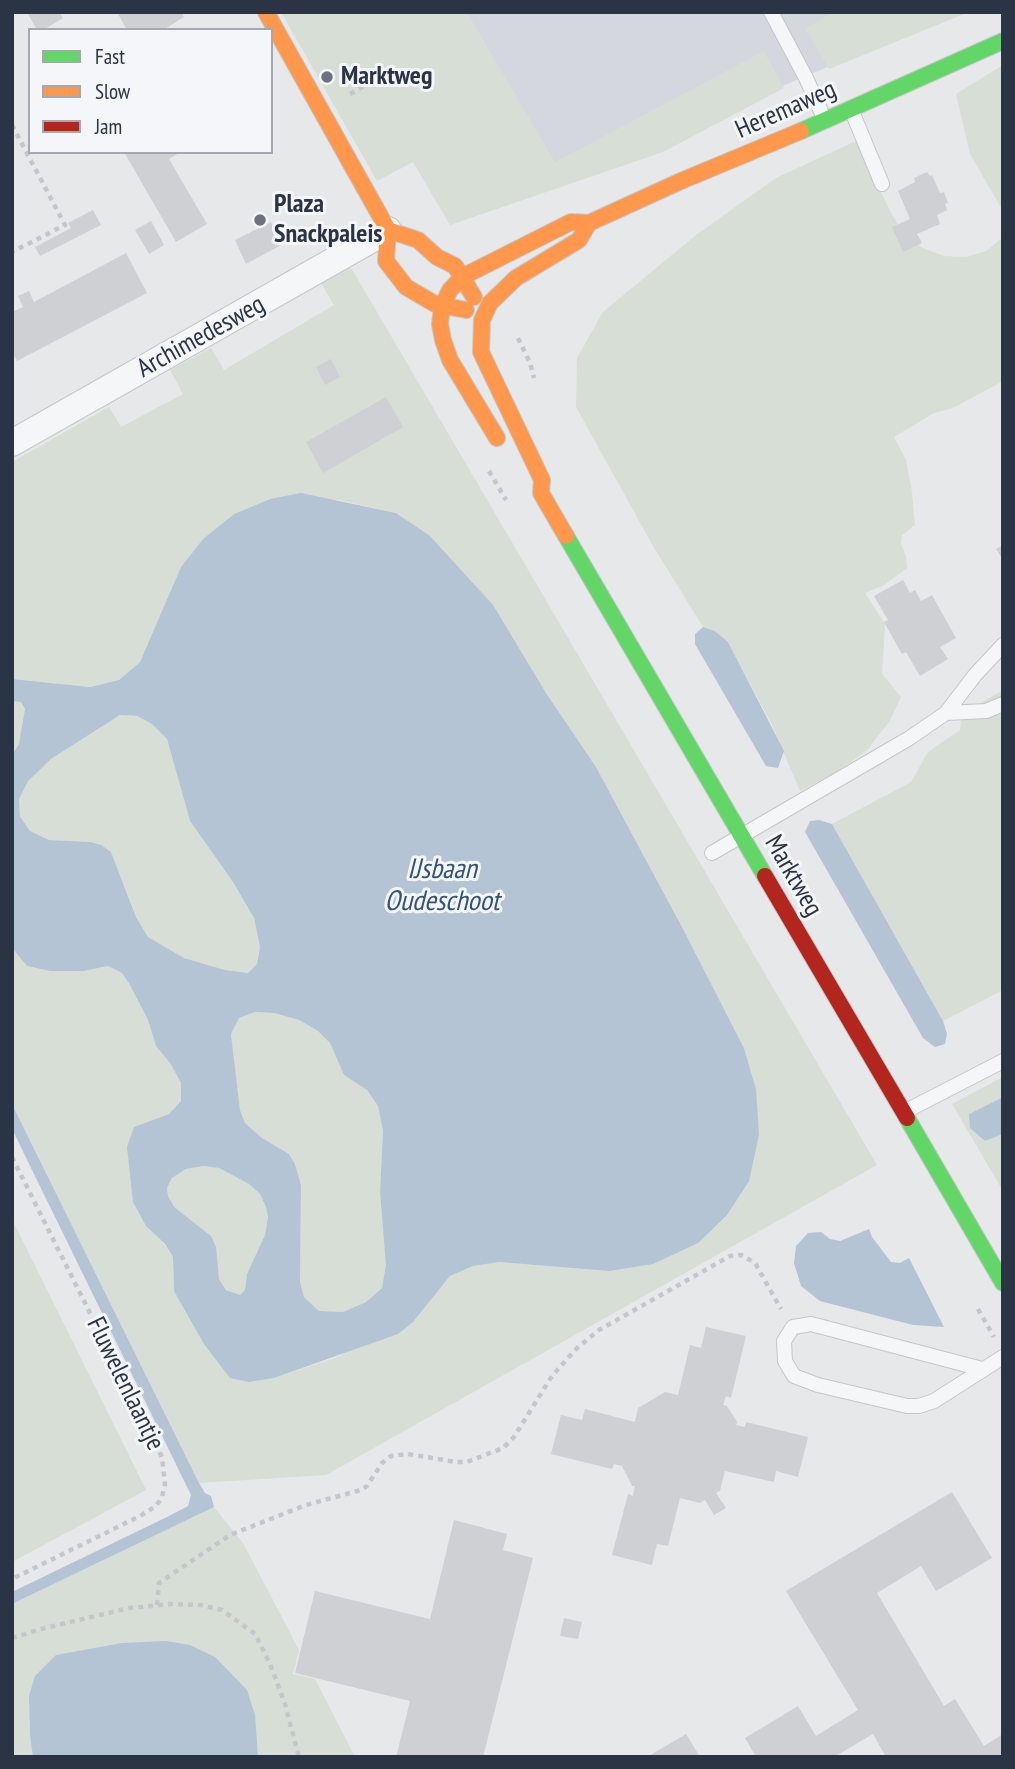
<!DOCTYPE html>
<html>
<head>
<meta charset="utf-8">
<style>
	body { margin:0 }
	#map { position:relative; width:1015px; height:1769px; overflow:hidden; background:#e6e8ea; font-family:"PT Sans Narrow",sans-serif }
	canvas { display:block }
	.frame { position:absolute; inset:0; border:14px solid #2b3445; pointer-events:none }
	.legend { position:absolute; left:28px; top:28px; width:245px; height:126px; box-sizing:border-box; background:#f4f6f9; border:2px solid #a4a8b1; margin:0; padding:9px 12px; list-style:none; font-size:21px; color:#2b3445 }
	.legend li { display:flex; align-items:center; gap:14px; height:35px }
	.legend b { width:35px; border:2px solid #a4a8b1 }
</style>
</head>
<body>
<div id="map">
<canvas width="1015" height="1769"></canvas>
<div class="frame"></div>
<ul class="legend">
<li><b style="height:9px;background:#63d668"></b>Fast</li>
<li><b style="height:9px;background:#ff974d"></b>Slow</li>
<li><b style="height:9px;background:#b3261e"></b>Jam</li>
</ul>
</div>
<script>
const context = document.querySelector('canvas').getContext('2d');
context.lineJoin = 'round';
function paint(path, color) { context.fillStyle = color; context.fill(path, 'evenodd'); }
const toPath = rows => new Path2D(rows.map(r => 'M' + r).join(''));
function trace(path, color, width, dash) { context.strokeStyle = color; context.lineWidth = width; context.lineCap = dash ? 'butt' : 'round'; context.setLineDash(dash || []); context.stroke(path); }
function drawText(font, color, halo, rows, align = 'center') {
  context.font = font + ' "PT Sans Narrow",sans-serif'; context.lineWidth = 6; context.setLineDash([]); context.textBaseline = 'middle'; context.strokeStyle = halo; context.fillStyle = color; for (const [text, x, y, turn = 0] of rows) {
    context.save(); context.translate(x, y); context.rotate((+turn || 0) * Math.PI / 180); context.textAlign = isNaN(turn) ? turn : align; if (halo) context.strokeText(text, 0, 0); context.fillText(text, 0, 0); context.restore();
  }
}
paint(toPath([
	[379,12,958,12,495,207]
]), '#d4d7dd');
paint(toPath([
	[281,12,467,12,555,162,764,51,784,88,663,152,450,225,413,162,377,181],
	[833,12,969,12,829,69,805,29],
	[1003,65,1003,211,970,154,956,94],
	[856,141,892,215,904,233,923,248,944,256,966,257,986,251,1001,239,1003,233,1003,381,953,408,934,413,894,437,906,460,912,492,915,525,902,535,901,544,906,556,907,568,884,585,865,593,885,624,882,674,901,697,889,722,867,750,840,770,800,791,773,727,728,642,715,631,703,627,653,546,576,407,577,358,603,312,696,235,776,178],
	[350,266,877,1165,326,1475,199,1483,12,1104,12,948,27,966,50,971,84,971,108,966,122,973,130,985,148,1020,156,1046,170,1063,181,1083,181,1101,169,1114,134,1127,146,1225,165,1245,173,1257,174,1291,249,1382,274,1378,335,1358,413,1322,450,1276,473,1266,499,1262,609,1271,756,1089,744,1048,683,929,596,767,546,693,429,535,396,513,339,500,270,499,234,514,203,539,181,567,140,662,119,680,90,687,12,679,12,462,109,407,121,427,183,394,170,370,211,348,224,370,334,305,321,283],
	[1003,690,1003,990,943,1021,832,824,911,782,928,752,960,730,962,714],
	[16,700,22,702,25,709,24,722,19,744,12,755,12,701],
	[120,715,137,716,152,724,167,739,190,821,233,882,254,918,260,947,257,964,248,973,225,970,184,958,148,937,136,917,123,882,90,842,49,840,30,831,20,815,19,799,27,781,51,759],
	[255,1012,274,1013,299,1020,318,1031,330,1043,344,1075,367,1090,378,1106,383,1131,380,1192,387,1265,382,1288,366,1302,343,1312,319,1311,304,1297,300,1282,301,1185,295,1164,289,1154,262,1138,245,1123,240,1110,231,1034,239,1018],
	[1003,1077,1003,1097,969,1114,984,1141,1003,1134,1003,1191,952,1104],
	[204,1166,219,1168,249,1184,260,1194,266,1207,268,1217,265,1235,247,1274,245,1290,240,1295,226,1290,219,1279,217,1265,186,1217,173,1207,168,1197,167,1188,172,1178,186,1169],
	[12,1219,146,1490,12,1562],
	[214,1507,243,1543,299,1650,293,1674,315,1679,355,1757,12,1757,12,1604]
]), '#d6ded6');
paint(toPath([
	[301,493,396,513,429,535,493,605,546,693,596,767,683,929,744,1048,756,1089,759,1135,749,1181,727,1215,698,1243,653,1264,609,1271,499,1262,473,1266,450,1276,413,1322,398,1334,274,1378,249,1382,230,1378,204,1344,174,1291,173,1257,165,1244,146,1226,133,1202,127,1147,134,1127,169,1114,181,1101,181,1083,170,1063,156,1046,148,1020,130,985,122,973,108,966,84,971,50,971,27,966,12,948,12,755,19,744,25,709,21,702,12,701,12,679,90,687,119,680,140,662,181,567,203,539,234,514,270,499],
	[120,715,137,716,152,724,167,739,190,821,233,882,254,918,260,947,257,964,248,973,225,970,184,958,148,937,136,917,111,852,101,845,90,842,49,840,30,831,20,816,19,799,28,781,51,759],
	[255,1012,274,1013,299,1020,318,1031,330,1043,344,1075,367,1090,378,1106,383,1131,380,1192,386,1265,382,1288,366,1302,343,1312,319,1311,304,1297,300,1282,301,1185,295,1164,289,1154,262,1138,245,1123,240,1110,231,1034,239,1018],
	[204,1166,219,1168,249,1184,260,1194,266,1207,268,1217,265,1235,247,1274,245,1290,240,1295,226,1290,219,1279,216,1247,211,1236,174,1207,168,1196,167,1188,172,1178,186,1169],
	[703,627,715,631,728,642,784,751,778,768,766,766,695,644,695,634],
	[819,820,832,824,943,1021,947,1034,945,1044,935,1047,923,1038,813,846,805,832,810,821],
	[1003,1097,1003,1134,985,1141,970,1128,969,1114],
	[12,1104,199,1483,205,1493,211,1496,214,1507,12,1604,12,1592,167,1517,188,1506,191,1495,12,1129],
	[869,1229,872,1237,891,1262,900,1263,909,1258,944,1327,913,1325,820,1301,801,1286,794,1263,796,1246,808,1233,821,1232,830,1239,840,1241],
	[166,1641,190,1645,215,1657,247,1690,255,1715,258,1757,33,1757,30,1735,29,1696,35,1676,56,1655,122,1643]
]), '#b4c4d5');
paint(toPath([
	[27,12,59,12,63,18,43,30,37,30],
	[117,12,181,12,184,17,163,30,127,30],
	[124,152,181,152,169,159,207,224,176,242],
	[927,172,930,176,932,175,940,193,944,192,948,203,945,204,947,210,937,215,940,224,917,234,922,243,903,252,892,227,910,219,898,191,915,182,914,178],
	[93,210,101,225,40,256,35,247,71,228,68,223],
	[151,221,164,245,149,254,135,230],
	[271,222,283,244,246,264,235,240],
	[126,253,147,293,17,361,12,351,12,312,23,307,18,296,29,291,34,302],
	[331,359,340,377,325,385,316,367],
	[386,397,403,427,323,473,306,442],
	[1003,545,1003,560,996,549],
	[903,580,910,593,915,590,921,601,932,595,956,638,940,647,948,659,920,676,906,652,902,654,884,622,888,620,874,596],
	[706,1327,746,1336,731,1398,726,1396,723,1405,727,1406,737,1422,736,1425,745,1427,746,1422,808,1437,798,1477,776,1471,774,1482,725,1471,720,1491,716,1493,726,1508,714,1515,705,1500,700,1503,680,1498,668,1546,657,1544,652,1565,612,1555,628,1494,633,1496,635,1486,632,1486,622,1466,614,1464,612,1469,551,1454,561,1415,582,1420,585,1409,635,1422,638,1408,665,1392,678,1395,690,1345,701,1348],
	[952,1492,992,1558,936,1591,921,1566,877,1593,944,1706,955,1699,984,1746,1003,1734,1003,1757,886,1757,873,1734,834,1757,756,1757,745,1738,798,1706,816,1736,858,1710,786,1591],
	[454,1520,507,1534,503,1550,533,1558,483,1757,396,1757,410,1701,295,1673,315,1591,430,1619],
	[564,1618,582,1622,578,1639,560,1636],
	[686,1734,700,1757,647,1757]
]), '#ced0d3');
const lane = toPath([
	[771,12,806,78,824,118],
	[851,109,882,184],
	[946,713,986,711,1003,704],
	[712,853,908,739,946,713,975,675,1003,645],
	[904,1112,1003,1061],
	[982,1369,811,1324,793,1327,784,1341,785,1361,794,1376,818,1385,907,1406,919,1406,934,1401,1003,1357]
]);
const street = toPath([
	[12,443,388,230]
]);
const fast = toPath([
	[801,131,1003,41],
	[566,536,765,876],
	[907,1118,1003,1283]
]);
const slow = toPath([
	[266,12,388,230,386,261,406,287,435,304,466,310],
	[388,230,418,240,437,257,455,266,474,297],
	[497,438,450,360,443,340,440,324,442,306,450,290,462,277,571,222,589,223,681,181,801,131],
	[566,536,541,493,542,480,481,352,482,320,490,303,516,278,579,240,589,223]
]);
const jam = toPath([
	[765,876,907,1118]
]);
trace(lane, '#c4c6c8', 16);
trace(street, '#c4c6c8', 28);
trace(fast, '#c4c6c8', 18);
trace(slow, '#c4c6c8', 18);
trace(jam, '#c4c6c8', 18);
trace(toPath([
	[350,94,364,86],
	[12,125,65,225,12,252],
	[518,338,530,363,534,378],
	[489,471,506,500],
	[12,1157,162,1457,165,1484,162,1497,156,1506,140,1516,12,1579],
	[978,1309,994,1337],
	[157,1605,159,1583,230,1535,306,1505,361,1490,367,1486,382,1463,391,1456,408,1454,456,1462,467,1462,503,1448,514,1437,552,1376,577,1348,599,1330,730,1256,741,1255,755,1263,781,1309],
	[12,1638,41,1629,129,1608,171,1604,200,1605,222,1610,255,1634,270,1664,285,1704,299,1757]
]), '#c5c6ca', 4.5, [5, 5]);
trace(lane, '#f5f6f7', 14);
trace(street, '#f5f6f7', 26);
trace(fast, '#63d668', 16);
trace(slow, '#ff974d', 16);
trace(jam, '#b3261e', 16);
for (const [x, y, r, color] of [
	[327,77,7,"#6c737f"],
	[260,220,7,"#6c737f"]
]) { const dot = new Path2D(); dot.arc(x, y, r, 0, 2 * Math.PI); context.fillStyle = color; context.fill(dot); trace(dot, '#f4f6f9', 2.5); }
drawText('bold 26px', '#2b3445', '#f4f6f9', [
	["Marktweg",341,77],
	["Plaza",274,205],
	["Snackpaleis",274,235]
], 'left');
drawText('26px', '#2b3445', '#f4f6f9', [
	["Heremaweg",786,110,-24],
	["Archimedesweg",201,337,-29],
	["Marktweg",793,876,60],
	["Fluwelenlaantje",125,1384,64]
]);
drawText('italic 28px', '#34527a', '#f4f6f9', [
	["IJsbaan",442,870],
	["Oudeschoot",442,902]
]);
</script>
</body>
</html>
